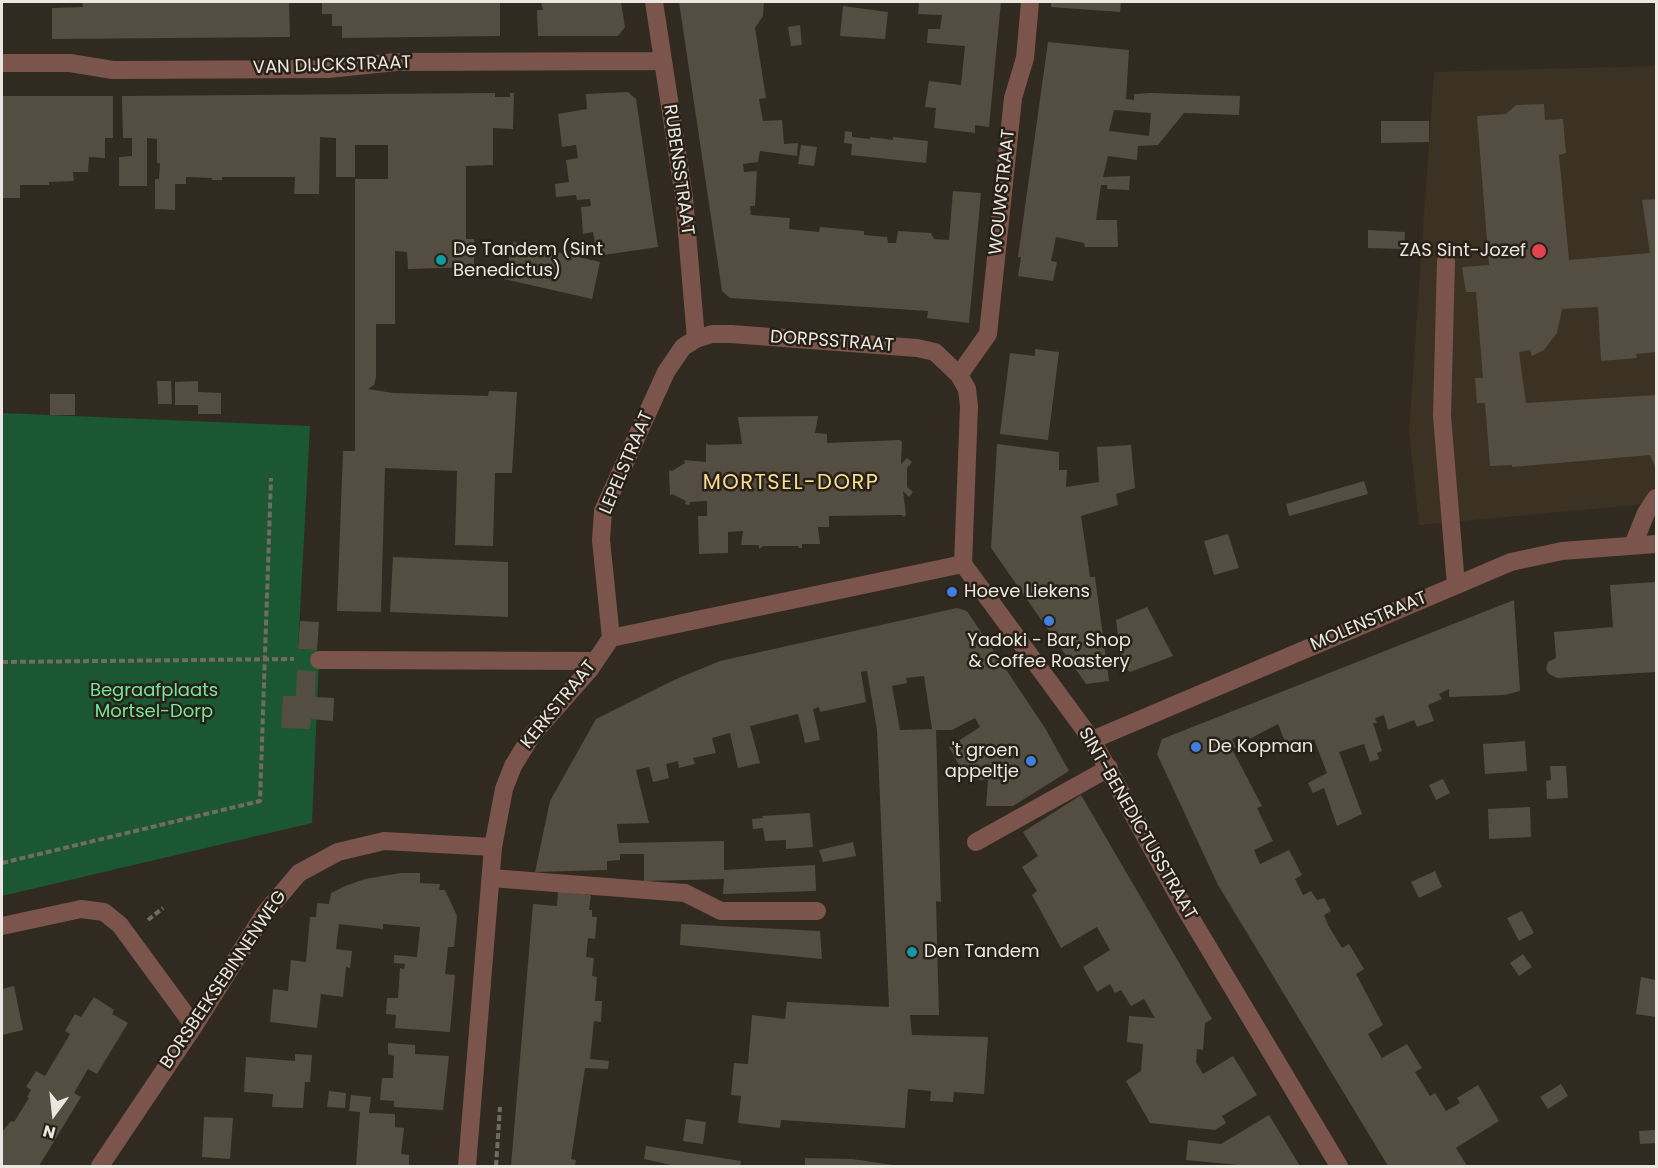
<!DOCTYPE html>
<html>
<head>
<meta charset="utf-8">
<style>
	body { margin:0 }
	#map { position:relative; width:1658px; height:1168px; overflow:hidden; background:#302a20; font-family:Poppins,sans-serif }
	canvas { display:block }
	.frame { position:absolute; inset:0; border:3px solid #ebe7e0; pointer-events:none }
	.north { position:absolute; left:24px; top:1084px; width:60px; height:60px; -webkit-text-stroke:4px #262017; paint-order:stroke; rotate:195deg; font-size:16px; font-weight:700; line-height:24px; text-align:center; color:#ebe7e0 }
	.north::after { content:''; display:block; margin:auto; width:21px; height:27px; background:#ebe7e0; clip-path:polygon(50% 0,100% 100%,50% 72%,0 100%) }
</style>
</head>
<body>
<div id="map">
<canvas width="1658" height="1168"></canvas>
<div class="frame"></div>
<div class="north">N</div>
</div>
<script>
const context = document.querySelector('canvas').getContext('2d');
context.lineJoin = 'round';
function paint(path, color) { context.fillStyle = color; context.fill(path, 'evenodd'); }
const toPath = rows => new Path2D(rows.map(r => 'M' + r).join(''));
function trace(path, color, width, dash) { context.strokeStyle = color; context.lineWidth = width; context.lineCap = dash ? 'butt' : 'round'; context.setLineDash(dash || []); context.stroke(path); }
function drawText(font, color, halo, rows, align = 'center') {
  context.font = font + ' Poppins,sans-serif'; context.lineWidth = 5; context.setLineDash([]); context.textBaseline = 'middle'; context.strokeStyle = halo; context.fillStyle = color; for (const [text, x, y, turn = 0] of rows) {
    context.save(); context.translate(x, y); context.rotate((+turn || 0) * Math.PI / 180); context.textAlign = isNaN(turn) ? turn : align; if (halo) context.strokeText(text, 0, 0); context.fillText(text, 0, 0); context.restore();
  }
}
paint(toPath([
	[1656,66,1656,503,1419,525,1409,431,1434,72]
]), '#3c3223');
paint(toPath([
	[2,413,310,426,298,649,317,650,319,660,312,823,2,896]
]), '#1b5732');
paint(toPath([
	[82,2,289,2,290,37,52,39,52,8,83,7],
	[322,2,500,2,500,36,342,38,342,26,332,26,332,14,322,14],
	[541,2,621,2,625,27,618,36,538,36,537,10,543,10],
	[679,2,764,2,763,16,755,28,766,98,759,99,763,121,782,120,784,144,798,143,797,156,760,151,758,162,743,164,744,172,757,171,755,206,750,206,751,215,790,218,789,229,819,232,820,227,864,231,864,235,887,237,888,243,896,243,898,231,931,233,934,239,949,240,953,191,981,193,969,323,927,318,928,311,730,298,722,291],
	[919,2,1001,2,989,127,975,125,975,133,934,128,936,108,925,107,929,81,961,85,965,46,927,43,928,29,940,29,942,15,918,14],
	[1051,2,1121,2,1120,12,1051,7],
	[843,6,888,12,885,39,840,36],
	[800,25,802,45,791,46,788,27],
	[1048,42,1129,50,1126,99,1134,100,1134,94,1151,93,1240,96,1239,115,1184,113,1158,145,1138,146,1137,160,1108,156,1103,177,1130,176,1129,190,1107,189,1107,185,1101,185,1096,220,1117,220,1118,247,1085,247,1084,243,1056,237,1051,261,1057,262,1053,281,1018,276,1021,257,1018,257],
	[1114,110,1151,113,1149,136,1109,131],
	[628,92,636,99,658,247,597,256,593,232,583,234,581,207,591,206,590,199,577,200,576,195,556,197,555,184,569,182,566,160,578,158,576,145,562,147,558,114,587,109,586,94],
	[495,93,495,97,510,97,510,93,514,93,513,129,493,128,493,165,466,166,466,239,474,239,474,267,408,269,407,252,395,251,395,324,376,324,376,377,374,385,368,389,393,393,488,396,489,391,517,392,512,473,495,473,493,546,455,545,457,471,385,468,381,612,337,611,343,451,355,451,355,179,388,179,388,145,355,145,355,177,336,177,336,138,320,137,319,194,294,194,295,177,222,177,222,180,212,180,212,178,186,177,186,184,175,184,175,210,155,209,155,179,159,179,160,163,157,163,157,139,147,138,147,186,119,186,119,157,132,156,132,138,123,138,122,96],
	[2,96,113,96,113,138,105,138,105,158,89,157,88,172,73,172,74,181,49,182,49,185,20,185,20,198,2,198],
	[1544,104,1545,120,1563,119,1566,153,1559,155,1569,260,1650,253,1642,200,1656,199,1656,352,1636,354,1637,358,1601,361,1598,307,1562,309,1557,333,1544,350,1532,356,1530,350,1519,352,1526,403,1656,395,1656,469,1650,455,1512,467,1512,465,1490,466,1485,403,1477,403,1475,378,1483,378,1476,292,1466,292,1462,267,1489,265,1477,116,1506,114,1516,105],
	[1381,121,1429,121,1429,142,1381,143],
	[845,131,852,132,852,137,870,139,870,137,893,140,893,137,928,141,926,163,851,155,852,144,844,143],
	[801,145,817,147,814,166,798,164],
	[1368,230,1405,232,1404,249,1368,248],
	[513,242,600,262,592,299,504,279],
	[1035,349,1059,352,1048,440,1000,434,1010,353,1035,356],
	[157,381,171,381,172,404,158,404],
	[198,381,198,392,221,393,221,414,198,414,198,405,175,405,175,382],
	[50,394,75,394,75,415,50,415],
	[818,416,815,433,827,434,827,443,900,440,902,442,901,464,907,458,912,462,907,468,907,487,913,492,909,497,903,491,906,515,904,517,902,515,829,516,829,527,818,527,820,544,802,544,802,548,799,548,798,546,763,546,759,549,759,545,741,545,743,531,728,532,728,553,699,554,698,516,707,516,707,501,690,502,689,505,685,504,686,501,672,494,670,496,669,470,672,471,685,463,684,460,706,462,706,443,709,445,742,444,738,417],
	[997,444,1059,452,1059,470,1067,470,1066,487,1099,482,1097,447,1131,445,1135,488,1116,494,1118,505,1081,516,1090,577,1095,577,1109,681,1086,684,991,548],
	[1364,481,1368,494,1289,516,1286,504],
	[1228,534,1239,568,1214,575,1204,541],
	[393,557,508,562,508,617,390,612],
	[1656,582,1656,672,1557,678,1549,674,1546,669,1548,662,1556,658,1554,632,1613,627,1610,585],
	[1514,600,1520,691,1504,695,1449,697,1449,689,1439,694,1442,699,1428,705,1434,721,1417,727,1414,720,1388,730,1384,715,1375,718,1377,723,1373,723,1382,751,1377,753,1379,759,1370,762,1364,744,1339,752,1362,814,1337,826,1324,788,1313,793,1308,783,1327,773,1314,739,1289,752,1278,724,1242,743,1239,736,1232,739,1236,747,1232,749,1262,806,1257,808,1273,841,1254,850,1260,864,1289,850,1302,875,1295,879,1303,895,1311,891,1317,900,1324,898,1331,911,1324,915,1328,925,1342,948,1349,944,1364,969,1356,974,1383,1025,1368,1034,1382,1058,1407,1044,1422,1068,1415,1072,1430,1096,1435,1093,1446,1111,1460,1103,1457,1098,1478,1085,1499,1121,1456,1148,1467,1166,1388,1166,1218,885,1157,754,1162,739],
	[1147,607,1173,656,1130,672,1122,666,1116,620],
	[957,608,967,611,1045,728,1069,771,1013,806,986,806,988,780,967,779,949,747,980,727,975,718,952,730,936,730,941,902,936,901,939,1015,910,1015,912,1035,988,1037,984,1094,954,1092,953,1102,930,1101,931,1091,908,1089,905,1128,781,1120,780,1128,738,1123,741,1096,731,1095,734,1063,748,1064,752,1015,785,1019,787,1002,889,1007,877,730,867,671,861,672,866,702,820,712,819,707,813,709,820,740,805,743,798,714,750,726,760,763,738,768,730,733,712,738,716,753,693,758,695,764,679,768,678,761,666,764,669,778,653,782,649,767,636,770,649,823,617,824,619,843,724,841,724,870,815,865,816,891,723,894,724,879,644,881,644,854,620,854,620,860,607,861,607,870,535,872,550,801,596,719,674,680,720,661],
	[924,676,932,729,900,730,892,686,907,683,906,678],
	[300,621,319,622,317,650,298,649],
	[297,670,316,671,315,697,334,698,333,721,311,719,310,729,281,728,283,696,296,696],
	[1525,741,1527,771,1485,774,1483,744],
	[1550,766,1566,766,1568,798,1547,799,1546,781,1551,780],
	[1443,779,1450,793,1436,800,1429,785],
	[1081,795,1212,1019,1205,1023,1203,1050,1197,1049,1196,1062,1203,1074,1233,1056,1257,1095,1222,1116,1226,1123,1215,1130,1150,1123,1126,1081,1141,1071,1143,1044,1127,1042,1129,1016,1155,1018,1144,999,1131,1006,1121,990,1115,993,1110,984,1097,992,1083,967,1110,950,1097,927,1061,948,1032,895,1037,891,1022,867,1038,856,1023,832],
	[1530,807,1531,837,1489,839,1488,809],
	[810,813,813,847,786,849,786,840,765,841,763,828,753,829,752,819,763,818,762,816],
	[853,842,856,856,823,862,819,850],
	[1435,871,1442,887,1419,898,1411,882],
	[401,873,420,873,420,883,440,884,439,890,445,890,457,916,454,947,448,947,445,974,455,975,450,1032,395,1028,396,1015,386,1014,387,998,398,998,400,968,404,969,405,964,394,963,394,955,417,957,420,927,383,924,383,929,339,924,336,949,352,951,350,968,346,967,343,997,321,994,317,1028,270,1022,273,989,288,991,291,960,306,962,310,917,316,917,317,903,329,904,331,893,345,886,365,879],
	[558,891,591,895,589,910,592,910,592,917,597,917,595,939,588,938,586,957,594,958,592,976,597,977,595,1001,602,1001,601,1022,594,1021,590,1059,609,1061,608,1069,585,1068,571,1159,576,1160,575,1166,511,1166,533,904,557,906],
	[1522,911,1534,933,1519,941,1507,918],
	[681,924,820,931,822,959,680,945],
	[1523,954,1532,967,1519,976,1510,963],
	[1641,977,1656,980,1656,1017,1636,1014],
	[14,986,23,1030,2,1035,2,989],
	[94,997,114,1010,112,1014,128,1023,97,1074,88,1069,74,1093,81,1097,39,1166,2,1166,2,1132,11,1121,14,1122,29,1098,27,1097,31,1090,26,1087,36,1071,45,1076,70,1034,65,1031,75,1014,81,1017],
	[388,1043,415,1045,415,1054,449,1056,443,1110,394,1107,394,1101,380,1100,382,1078,393,1078,394,1056,388,1054],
	[295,1054,312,1055,310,1082,305,1082,303,1108,272,1107,273,1094,244,1092,246,1057,295,1061],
	[1561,1084,1568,1096,1548,1109,1540,1097],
	[329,1091,346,1093,345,1108,327,1107],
	[351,1095,371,1097,369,1113,395,1114,395,1127,404,1128,401,1154,409,1155,409,1166,356,1166,360,1112,349,1111],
	[1269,1115,1300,1166,1249,1166,1186,1160,1188,1140,1221,1144],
	[204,1117,233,1118,230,1159,202,1157],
	[686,1119,706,1122,703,1144,683,1141],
	[1656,1130,1656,1143,1640,1144,1639,1131],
	[646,1146,741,1161,740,1166,676,1166,644,1159],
	[805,1158,852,1159,900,1166,805,1166]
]), '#544d42');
trace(toPath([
	[2,662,294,659],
	[2,863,260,801,271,478],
	[148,920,163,908],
	[496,1166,500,1107]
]), '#716c63', 4, [6, 3]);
trace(toPath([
	[1446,261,1442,416,1456,585],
	[1633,545,1646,513,1656,498],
	[319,660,595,661],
	[976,842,1109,768],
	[491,878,685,893,721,911,817,911]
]), '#7b554c', 18);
trace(toPath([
	[654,2,684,197,696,339],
	[2,63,70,63,113,70,328,69,396,62,663,61],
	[959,375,988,334,1013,98,1025,58,1030,2],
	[611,638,601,540,603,511,666,372,683,347,696,339,712,334,731,334,917,348,935,352,959,375,967,389,969,406,963,564,1092,740,1183,905,1339,1166],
	[1092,740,1511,562,1562,551,1656,544],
	[2,926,81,909,104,912,120,925,194,1026],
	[100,1166,194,1026,265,913,299,873,338,852,384,841,493,847],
	[467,1166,493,847,504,789,513,766,532,735,590,669,611,638,963,564]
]), '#7b554c', 18);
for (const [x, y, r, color] of [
	[1539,251,8,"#e0444e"],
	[441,260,6,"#0f9aa8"],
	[952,592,6,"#3f7fe0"],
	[1049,621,6,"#3f7fe0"],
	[1196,747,6,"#3f7fe0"],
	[1031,761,6,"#3f7fe0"],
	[912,952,6,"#0f9aa8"]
]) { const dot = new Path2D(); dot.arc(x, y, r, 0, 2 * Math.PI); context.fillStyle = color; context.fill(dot); trace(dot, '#262017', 2); }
drawText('18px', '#ebe7e0', '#262017', [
	["VAN DIJCKSTRAAT",332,66,-2],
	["RUBENSSTRAAT",678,170,82],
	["WOUWSTRAAT",1003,192,-84],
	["DORPSSTRAAT",832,342,4],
	["LEPELSTRAAT",627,463,-67],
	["MOLENSTRAAT",1369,622,-23],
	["KERKSTRAAT",559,705,-51],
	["SINT-BENEDICTUSSTRAAT",1137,824,60],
	["BORSBEEKSEBINNENWEG",224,980,-56]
]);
drawText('18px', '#ebe7e0', '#262017', [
	["De Tandem (Sint",453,250],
	["Benedictus)",453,271],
	["ZAS Sint-Jozef",1526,251,"right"],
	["Hoeve Liekens",964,592],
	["Yadoki - Bar, Shop",1049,641,"center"],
	["& Coffee Roastery",1049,662,"center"],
	["De Kopman",1208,747],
	["'t groen",1019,751,"right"],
	["appeltje",1019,772,"right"],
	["Den Tandem",924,952]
], 'left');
drawText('18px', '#74e69b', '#262017', [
	["Begraafplaats",154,691],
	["Mortsel-Dorp",154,712]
]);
context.letterSpacing = '1.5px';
drawText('21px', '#fadc90', '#262017', [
	["MORTSEL-DORP",791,484]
]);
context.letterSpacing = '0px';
</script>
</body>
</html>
